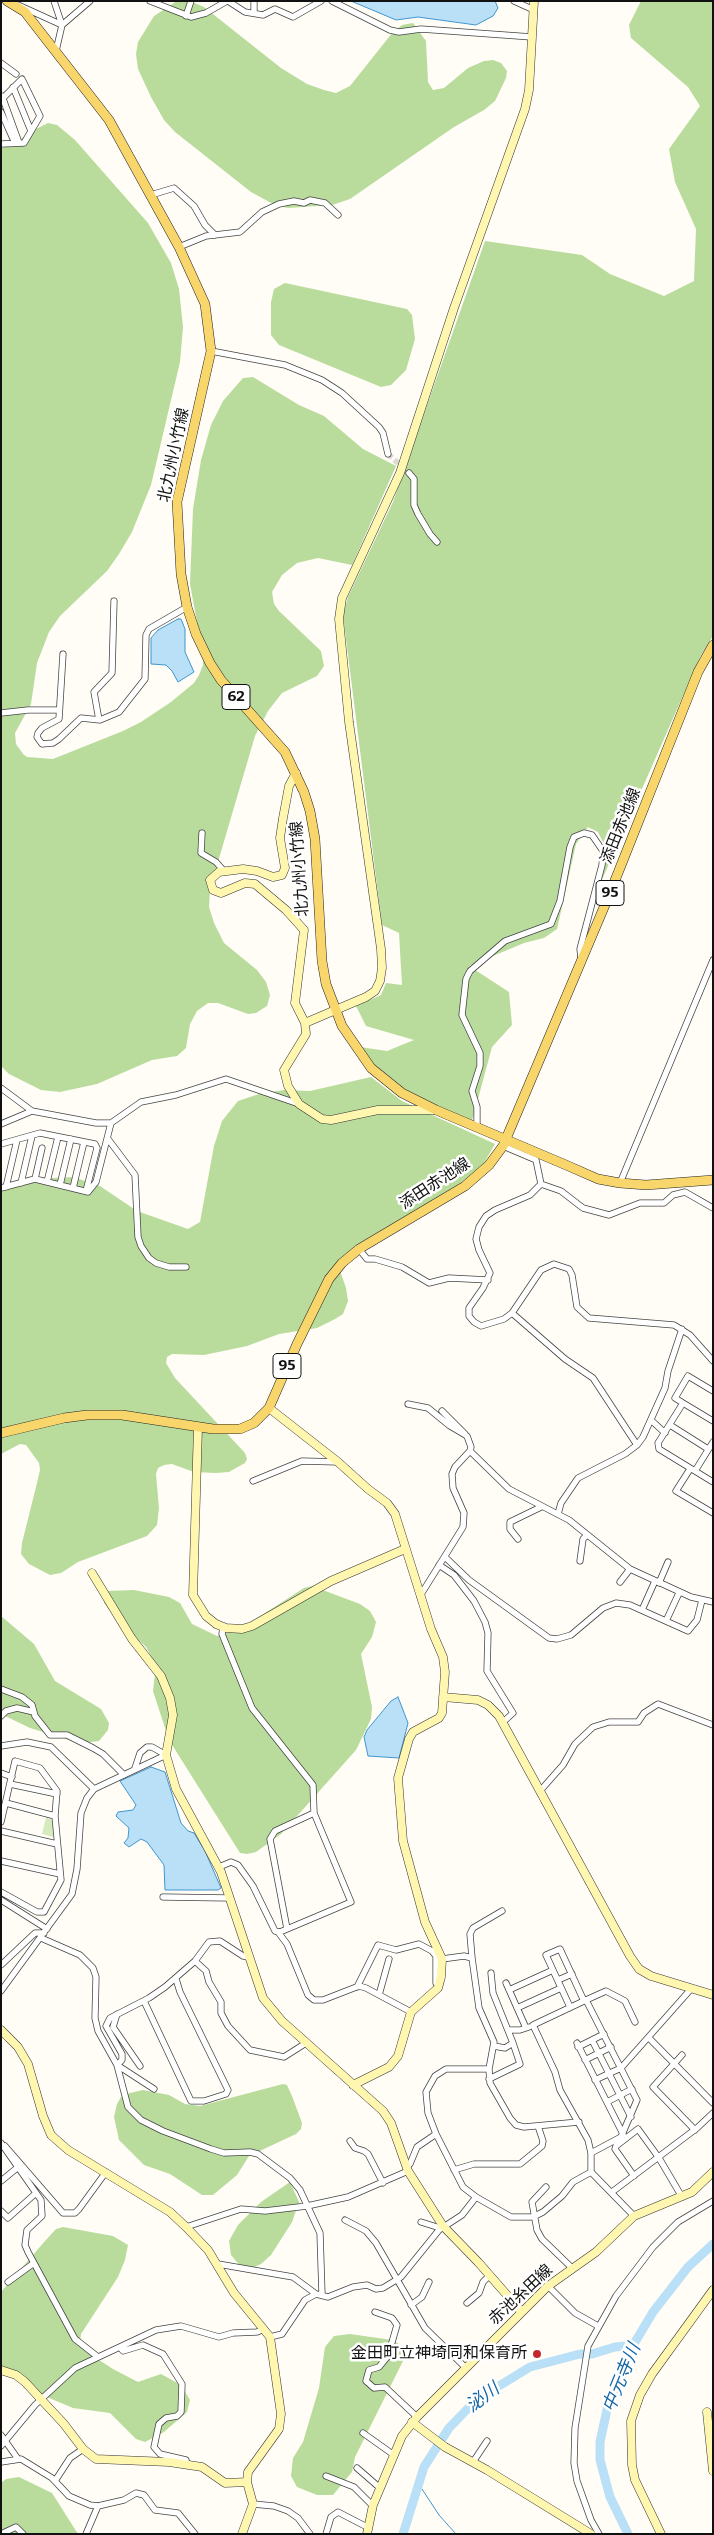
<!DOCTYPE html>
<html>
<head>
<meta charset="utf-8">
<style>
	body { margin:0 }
	#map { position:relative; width:714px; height:2535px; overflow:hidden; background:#fffdf5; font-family:Bitter,serif }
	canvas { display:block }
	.frame { position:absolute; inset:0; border:2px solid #111; pointer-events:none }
</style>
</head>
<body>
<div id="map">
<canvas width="714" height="2535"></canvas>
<div class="frame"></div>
</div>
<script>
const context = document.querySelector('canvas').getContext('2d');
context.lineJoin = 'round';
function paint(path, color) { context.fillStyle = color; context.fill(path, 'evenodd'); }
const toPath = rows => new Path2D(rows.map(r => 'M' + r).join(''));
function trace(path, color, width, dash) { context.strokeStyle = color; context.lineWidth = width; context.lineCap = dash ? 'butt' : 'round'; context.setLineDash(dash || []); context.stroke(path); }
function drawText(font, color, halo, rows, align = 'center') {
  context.font = font + ' Bitter,"Noto Sans JP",serif'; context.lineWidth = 5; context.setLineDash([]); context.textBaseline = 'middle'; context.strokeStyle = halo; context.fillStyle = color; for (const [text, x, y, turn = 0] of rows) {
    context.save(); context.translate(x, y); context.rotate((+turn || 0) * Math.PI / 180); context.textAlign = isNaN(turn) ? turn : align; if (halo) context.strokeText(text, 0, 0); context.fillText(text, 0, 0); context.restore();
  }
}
paint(toPath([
	[46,1817,52,1820,54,1837,42,1834]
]), '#d5ebbd');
paint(toPath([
	[177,1,190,1,204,7,281,68,307,84,324,90,336,93,350,86,393,32,402,25,413,23,426,41,428,82,433,90,444,88,468,68,484,61,493,60,501,63,507,71,506,78,495,101,484,110,454,127,350,199,332,205,288,208,275,205,251,192,175,132,164,120,151,97,138,69,136,54,138,42,154,16],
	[641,1,713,1,713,636,700,657,601,882,605,846,598,832,588,827,576,844,557,929,544,938,524,943,469,966,509,992,512,1025,492,1047,472,1121,436,1107,400,1087,371,1062,360,1047,387,1051,414,1040,366,1026,356,1006,381,995,386,983,402,985,399,933,382,925,343,615,348,597,393,502,485,241,582,255,610,274,664,296,694,281,696,229,675,182,669,149,700,106,688,87,631,38,629,25],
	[48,123,57,125,75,140,148,223,171,263,179,289,183,327,180,362,151,485,132,532,119,554,107,571,60,616,49,632,37,663,31,704,15,733,16,744,23,754,27,757,53,759,123,731,141,722,171,702,194,683,199,675,203,665,203,655,190,584,193,509,201,460,211,425,223,401,243,378,253,377,299,405,324,416,363,449,396,466,352,565,318,558,297,563,282,575,272,592,274,604,279,611,321,651,324,666,317,676,282,693,268,711,255,736,210,889,209,907,214,923,224,943,257,970,266,982,270,995,267,1006,256,1013,248,1014,218,1003,208,1003,197,1011,190,1024,186,1048,177,1056,152,1060,97,1084,60,1092,41,1090,9,1074,1,1066,1,148,11,146,32,131],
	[285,283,407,309,412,315,415,339,406,370,391,385,381,387,279,345,271,335,271,302,274,289],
	[371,1077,402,1101,495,1144,484,1163,462,1182,347,1253,338,1265,346,1288,348,1301,343,1314,335,1319,317,1328,279,1334,247,1346,204,1355,172,1354,167,1357,166,1363,175,1378,245,1453,247,1459,245,1463,229,1472,216,1473,194,1472,172,1464,164,1465,158,1468,156,1474,159,1508,157,1525,147,1536,78,1562,61,1573,50,1575,29,1564,21,1554,22,1543,36,1487,40,1470,39,1463,26,1445,20,1444,1,1454,1,1187,53,1178,73,1177,100,1186,137,1211,188,1229,200,1222,214,1146,222,1121,238,1101,259,1094,284,1090,310,1091],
	[312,1586,360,1604,370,1611,376,1622,372,1637,361,1654,372,1707,371,1719,356,1750,281,1834,256,1852,247,1854,240,1853,169,1740,153,1691,156,1665,146,1647,116,1619,104,1603,103,1594,106,1591,134,1590,169,1597,180,1603,192,1624,217,1636,233,1631,248,1624,304,1588],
	[1,1616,34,1644,55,1681,101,1709,109,1723,108,1730,99,1741,84,1743,73,1741,30,1728,1,1714],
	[283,2084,287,2085,292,2096,302,2123,301,2129,296,2134,249,2156,237,2175,213,2195,202,2195,170,2174,144,2165,119,2140,114,2117,117,2104,121,2097,130,2093,143,2090,169,2095,185,2104,200,2106],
	[290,2182,299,2202,292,2222,271,2255,261,2264,252,2268,241,2267,231,2255,229,2241,238,2225,261,2202],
	[63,2227,113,2236,128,2245,125,2260,118,2277,81,2334,80,2343,85,2351,113,2369,138,2382,161,2374,181,2385,190,2400,187,2412,164,2432,145,2442,136,2439,110,2413,73,2408,42,2395,1,2367,1,2292,45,2241,56,2229],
	[350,2334,392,2340,404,2347,406,2355,355,2457,352,2472,333,2495,317,2495,297,2487,291,2476,293,2458,303,2442,319,2388,325,2347,334,2336],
	[19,2477,52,2493,78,2534,1,2534,1,2483,6,2479]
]), '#b9dc9c');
const water = toPath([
	[351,1,495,1,498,8,493,16,476,25,418,17,396,20,351,1],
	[178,619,181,619,185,629,185,652,194,672,178,682,172,671,166,665,151,664,151,638,158,630,178,619],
	[398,1697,408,1723,399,1758,368,1756,364,1737,367,1730,391,1701,398,1697],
	[151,1767,165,1772,181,1823,188,1831,194,1833,205,1851,221,1888,218,1890,165,1890,164,1865,147,1842,141,1839,129,1847,124,1843,128,1838,129,1828,116,1816,118,1812,133,1810,136,1805,120,1781,151,1767]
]);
paint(water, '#b9e0f7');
trace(water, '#3f96cf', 1);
trace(toPath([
	[418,2483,439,2515,456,2534]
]), '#3f96cf', 1);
trace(toPath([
	[403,2534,424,2467,449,2428,476,2400,530,2367,580,2354,592,2354,615,2347,634,2345],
	[628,2534,610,2497,600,2460,600,2442,608,2405,628,2354,653,2312,688,2267,713,2244]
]), '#b9e0f7', 9);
trace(toPath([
	[388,454,409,473]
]), '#dbdad3', 5.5, [5.5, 3]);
const street = toPath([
	[54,1,62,25,56,51],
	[150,1,191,17,206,13,227,1],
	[228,1,245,12,263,15,275,9,293,17,321,1],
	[332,1,390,30,399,32,421,29,532,37],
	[514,1,534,10],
	[18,5,62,25],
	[254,13,254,1],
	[186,16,191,1],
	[62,25,90,1],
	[1,63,16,74],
	[13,87,31,131],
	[2,96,19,143],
	[1,112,14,141,19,143],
	[1,144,24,143,40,116,22,79,4,97],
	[151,195,174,188,194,206,205,225,215,235],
	[179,247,206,236,240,232,262,212,279,204,294,201,304,203,310,200,325,203,338,215],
	[211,351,285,365,322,380,342,393,379,427,383,433,388,454],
	[409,473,414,479,414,505,418,514,430,534,437,542],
	[63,654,59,719,42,728,38,733,37,737,42,744,53,743,59,739,81,718,100,720,119,712,145,679,146,635,149,629,187,607],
	[1,713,28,710,59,710],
	[99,720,94,692,112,673,114,601],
	[202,833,201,853,216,862,224,871],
	[1,1088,32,1111],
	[1,1124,32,1111,96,1123,111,1123,141,1102,176,1095,226,1079,299,1104],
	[477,1126,477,1107,472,1091,480,1066,480,1053,462,1015,466,979,470,971,505,941,551,924,560,901,570,847,574,837,584,833,592,835,603,851,602,865,580,949,581,958],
	[108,1139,135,1175,138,1237,141,1246,149,1258,156,1263,169,1267,186,1267],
	[1,1144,40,1133,95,1144,97,1148,86,1191],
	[503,1146,536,1160,541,1184,530,1195,495,1210,486,1216,479,1227,476,1239,479,1250,490,1273,483,1288,469,1308,469,1316,474,1322,481,1326,504,1319,512,1313,541,1270,554,1264,569,1269,572,1275,577,1307,589,1318,674,1325,690,1335,713,1361],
	[35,1179,42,1148],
	[47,1182,58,1137],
	[21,1183,32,1136],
	[620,1183,713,960],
	[541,1184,561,1191,583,1208,609,1215,640,1203,664,1203,673,1195,685,1192,713,1208],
	[60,1185,71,1139],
	[6,1187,17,1140],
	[1,1188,35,1179,88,1192,96,1182,111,1123],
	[73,1188,84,1142],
	[359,1249,367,1259,375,1259,402,1267,429,1283,449,1278,488,1280],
	[512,1313,565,1359,593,1378,637,1445],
	[713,1391,688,1376,675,1398,683,1403,658,1443,659,1449,695,1471,713,1442],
	[683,1403,713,1421],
	[408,1404,428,1408,450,1426,467,1436,471,1447,470,1451,455,1467,452,1474,453,1488,464,1513,463,1527,420,1596],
	[442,1411,465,1434],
	[652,1421,665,1433],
	[670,1425,708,1449],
	[470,1451,509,1489,569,1520,630,1569,691,1597,713,1602],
	[690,1469,676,1491,713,1513],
	[695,1471,713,1482],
	[253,1481,302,1461,338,1462],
	[558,1514,561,1503,578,1478,625,1454,637,1445,643,1437,665,1388,668,1371,682,1329],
	[518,1539,510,1529,510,1522,541,1507],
	[445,1557,469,1580,549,1638,557,1639,571,1635,603,1608,616,1603,630,1605,688,1631,697,1620,702,1600],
	[580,1561,583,1539,587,1535],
	[439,1565,454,1575,474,1601,485,1622,488,1633,487,1671,513,1713,502,1723],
	[620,1582,630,1569],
	[659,1583,668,1562],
	[642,1610,655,1581],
	[666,1621,679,1593],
	[1,1689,22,1697,32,1705,35,1716,50,1735,67,1735,93,1748,103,1754,123,1774],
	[1,1716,6,1711,17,1708,34,1712],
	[1,1746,27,1742,51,1747,94,1789],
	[135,1768,140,1753,147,1747,152,1747,166,1755],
	[1,1773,12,1777],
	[10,1784,57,1794],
	[540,1791,563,1765,575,1744,593,1727,609,1722,638,1722,644,1713,658,1704,713,1725],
	[6,1803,55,1816],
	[1,1822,15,1761,40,1768,57,1791,55,1816,61,1880,44,1912,37,1912,1,1892],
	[1,1831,57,1844],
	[1,1861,60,1874],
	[219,1867,231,1862,238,1865,253,1886,275,1931,280,1932,351,1902,314,1813,313,1785,252,1708,222,1634,223,1627],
	[163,1897,229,1898],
	[1,1900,47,1929],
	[287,1929,270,1839,275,1831,314,1813],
	[278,1932,287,1944,308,1995,314,2000,323,2000,359,1986,366,1988,411,2012],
	[41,1938,80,1955,93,1968,96,1977,95,2018,98,2031,117,2065,128,2107,141,2120,163,2131,211,2149,224,2153,250,2152,258,2154,290,2178,300,2190,320,2233,322,2294],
	[472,1958,470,1934,473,1928,502,1911],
	[442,1959,464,1956,472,1958,479,2008,494,2042,489,2069,490,2083,510,2118,516,2125,524,2127,579,2122],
	[195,1961,206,1971,209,1982,221,2002,221,2013,228,2026,250,2050,284,2057,306,2043],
	[1,1965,35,1933,44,1933],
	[491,1973,493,1993,513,2043,505,2048,494,2046],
	[558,1980,572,1974],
	[506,1983,526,2028],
	[357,1987,378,1945,396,1950,419,1944,432,1951,436,1956,436,1983],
	[509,1990,553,1970],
	[1,1991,72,1894,77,1869,81,1813,87,1798,94,1789,166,1755],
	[379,1995,389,1959],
	[586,2000,606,1991,625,2001,635,2022],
	[144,2001,191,2101,204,2101,226,2094,228,2090,180,1992,176,1979],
	[570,2007,546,1955,560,1949,584,2001],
	[517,2008,561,1988],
	[117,2014,113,2027,140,2066],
	[508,2030,520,2030,529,2027],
	[649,2038,713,2103],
	[592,2040,631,2117],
	[577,2043,623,2134],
	[578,2047,604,2034],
	[682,2055,653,2087,695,2130],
	[585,2060,611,2047],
	[117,2065,122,2060,122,2054,106,2026,110,2018,149,1998,165,1987,195,1961,209,1942,220,1941,243,1956,248,1957],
	[117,2065,154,2089],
	[489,2069,446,2069,435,2076,426,2092,428,2113,436,2134,463,2187,476,2197,511,2217,533,2217,543,2212,562,2196,573,2182,591,2172],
	[489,2079,520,2064,513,2043],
	[595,2080,621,2068,691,1989],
	[607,2102,632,2089],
	[350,2141,355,2148,364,2151,368,2154,383,2183],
	[1,2143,41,2200,42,2216,27,2230,25,2245,28,2252,75,2339,98,2357],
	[5,2146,63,2213,75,2213,79,2209,106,2172],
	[591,2153,621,2137,637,2100,586,2000,533,2025,555,2072,560,2090,588,2140,591,2153,591,2172,634,2216],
	[406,2166,410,2164,417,2147,436,2134],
	[454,2170,474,2164,520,2164,542,2146,543,2141,538,2126],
	[634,2176,615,2149,616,2146,638,2129,659,2158,682,2197],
	[1,2181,17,2168],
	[546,2187,532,2202,537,2230,542,2239,571,2267],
	[612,2192,697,2128,713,2113],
	[1,2211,8,2218,36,2193],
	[345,2220,366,2231,376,2243,425,2328,466,2368],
	[421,2222,440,2228],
	[186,2227,241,2209,265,2211,307,2206,348,2197,408,2171],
	[218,2264,293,2277,316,2294,328,2297,353,2287,367,2285,376,2289,383,2288,401,2277,439,2230,462,2215,476,2197],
	[8,2282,34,2263],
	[548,2286,575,2313,598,2326],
	[467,2303,479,2293,483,2282,490,2275],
	[411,2305,422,2297,429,2282],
	[375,2312,392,2318,397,2325,388,2356,379,2367,369,2370,366,2381,374,2388,385,2387,417,2417],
	[270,2337,282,2334,305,2300,316,2294],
	[120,2347,123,2351,143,2345,163,2354,182,2384,181,2412,177,2416,166,2418,159,2424,154,2447,160,2454,186,2460,186,2465],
	[363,2433,394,2455],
	[1,2435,18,2459],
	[1,2446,35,2405,75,2368,156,2330,181,2326,219,2337,233,2333,257,2332,264,2329],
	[1,2462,21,2459,52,2478,69,2496,90,2505,98,2506,124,2500,136,2493,144,2495,155,2510,178,2513,195,2534],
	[473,2462,487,2441],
	[357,2468,380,2488],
	[326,2476,354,2487,373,2506],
	[55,2481,70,2458,83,2449],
	[253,2504,274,2506,288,2511,298,2518,310,2534],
	[1,2534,16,2527,23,2534],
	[86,2534,98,2506],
	[326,2534,331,2517,338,2512,367,2527],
	[599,2534,591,2520,577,2481,574,2463,575,2428,588,2346,616,2296,653,2247,678,2222,713,2201]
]);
const secondary = toPath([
	[296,773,289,786,283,818,280,838,285,868,282,875,273,877,257,871,243,869,219,872,210,880,213,890,221,893,245,883,255,884,286,910,304,930,295,1003,305,1023,306,1034,284,1070,288,1086,299,1104,322,1119,331,1120,378,1110,436,1110],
	[305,1023,366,997,375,991,380,981,382,968,381,949,349,722,339,619,342,598,400,473,454,308,525,109,529,90,534,1],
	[269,1408,338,1462,368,1489,387,1503,395,1514,431,1629,443,1657,445,1672,442,1713,439,1718,413,1732,409,1739,398,1778,403,1841,425,1922,442,1959,441,1977,438,1988,411,2012,398,2056,389,2067,353,2085],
	[198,1427,193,1595,206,1616,216,1624,226,1628,242,1629,252,1626,331,1581,405,1549],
	[92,1573,132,1639,161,1676,170,1698,173,1715,166,1755,176,1789,221,1872,263,1998,282,2021,383,2111,391,2123,408,2171,443,2226,478,2262,521,2311],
	[443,1697,478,1700,488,1705,499,1716,630,1956,639,1969,651,1976,713,1995],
	[1,2030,18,2047,28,2064,43,2116,51,2135,68,2150,170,2212,186,2227,208,2250,234,2293,270,2337,281,2414,279,2429,248,2472,247,2482,253,2504,242,2534],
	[1,2370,16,2375,25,2382,64,2424,83,2449,96,2459,169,2462,202,2467,225,2483,247,2482],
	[707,2412,713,2471],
	[412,2422,445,2447,487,2470,591,2534],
	[367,2534,373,2505,402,2436,417,2417,548,2286,596,2252,634,2216,692,2192,713,2172],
	[661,2534,635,2480,632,2465,631,2421,640,2395,652,2374,713,2290]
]);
const primary = toPath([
	[7,1,25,12,35,25,109,120,179,247,205,304,211,351,177,502,181,574,187,607,196,634,210,663,221,680,285,752,304,792,310,811,315,839,322,961,326,984,342,1026,371,1068,402,1093,436,1110,566,1165,598,1179,620,1183,646,1185,713,1180],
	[1,1433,64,1418,87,1415,122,1415,213,1429,240,1429,254,1423,269,1408,297,1344,329,1279,342,1263,359,1249,465,1186,489,1165,503,1146,610,893,698,672,713,645]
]);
trace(street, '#444', 7);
trace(secondary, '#333', 9);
trace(primary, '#222', 10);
trace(street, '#fff', 5.5);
trace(secondary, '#fff6b0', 8);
trace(primary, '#f9d66b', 9);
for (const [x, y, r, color] of [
	[537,2354,5,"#c4262e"]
]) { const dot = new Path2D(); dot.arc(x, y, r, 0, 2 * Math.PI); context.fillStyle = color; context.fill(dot); trace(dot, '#fff', 2); }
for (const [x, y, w] of [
	[236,697,28],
	[610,893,28],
	[287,1366,28]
]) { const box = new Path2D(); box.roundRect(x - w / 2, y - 12.5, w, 25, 4); context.fillStyle = '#fff'; context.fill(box); trace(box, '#111', 1); }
drawText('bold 15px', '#111', null, [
	["62",236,697],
	["95",610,893],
	["95",287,1366]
]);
drawText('16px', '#111', '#fff', [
	["北九州小竹線",174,455,-78],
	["添田赤池線",621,826,-68],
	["北九州小竹線",300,869,-94],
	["添田赤池線",435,1184,-33],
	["赤池糸田線",521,2295,-43]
]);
drawText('16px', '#111', '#fff', [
	["金田町立神埼同和保育所",527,2354]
], 'right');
drawText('italic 18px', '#1768a6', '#fff', [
	["中元寺川",622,2378,-68],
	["泌川",483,2398,-37]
]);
</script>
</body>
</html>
